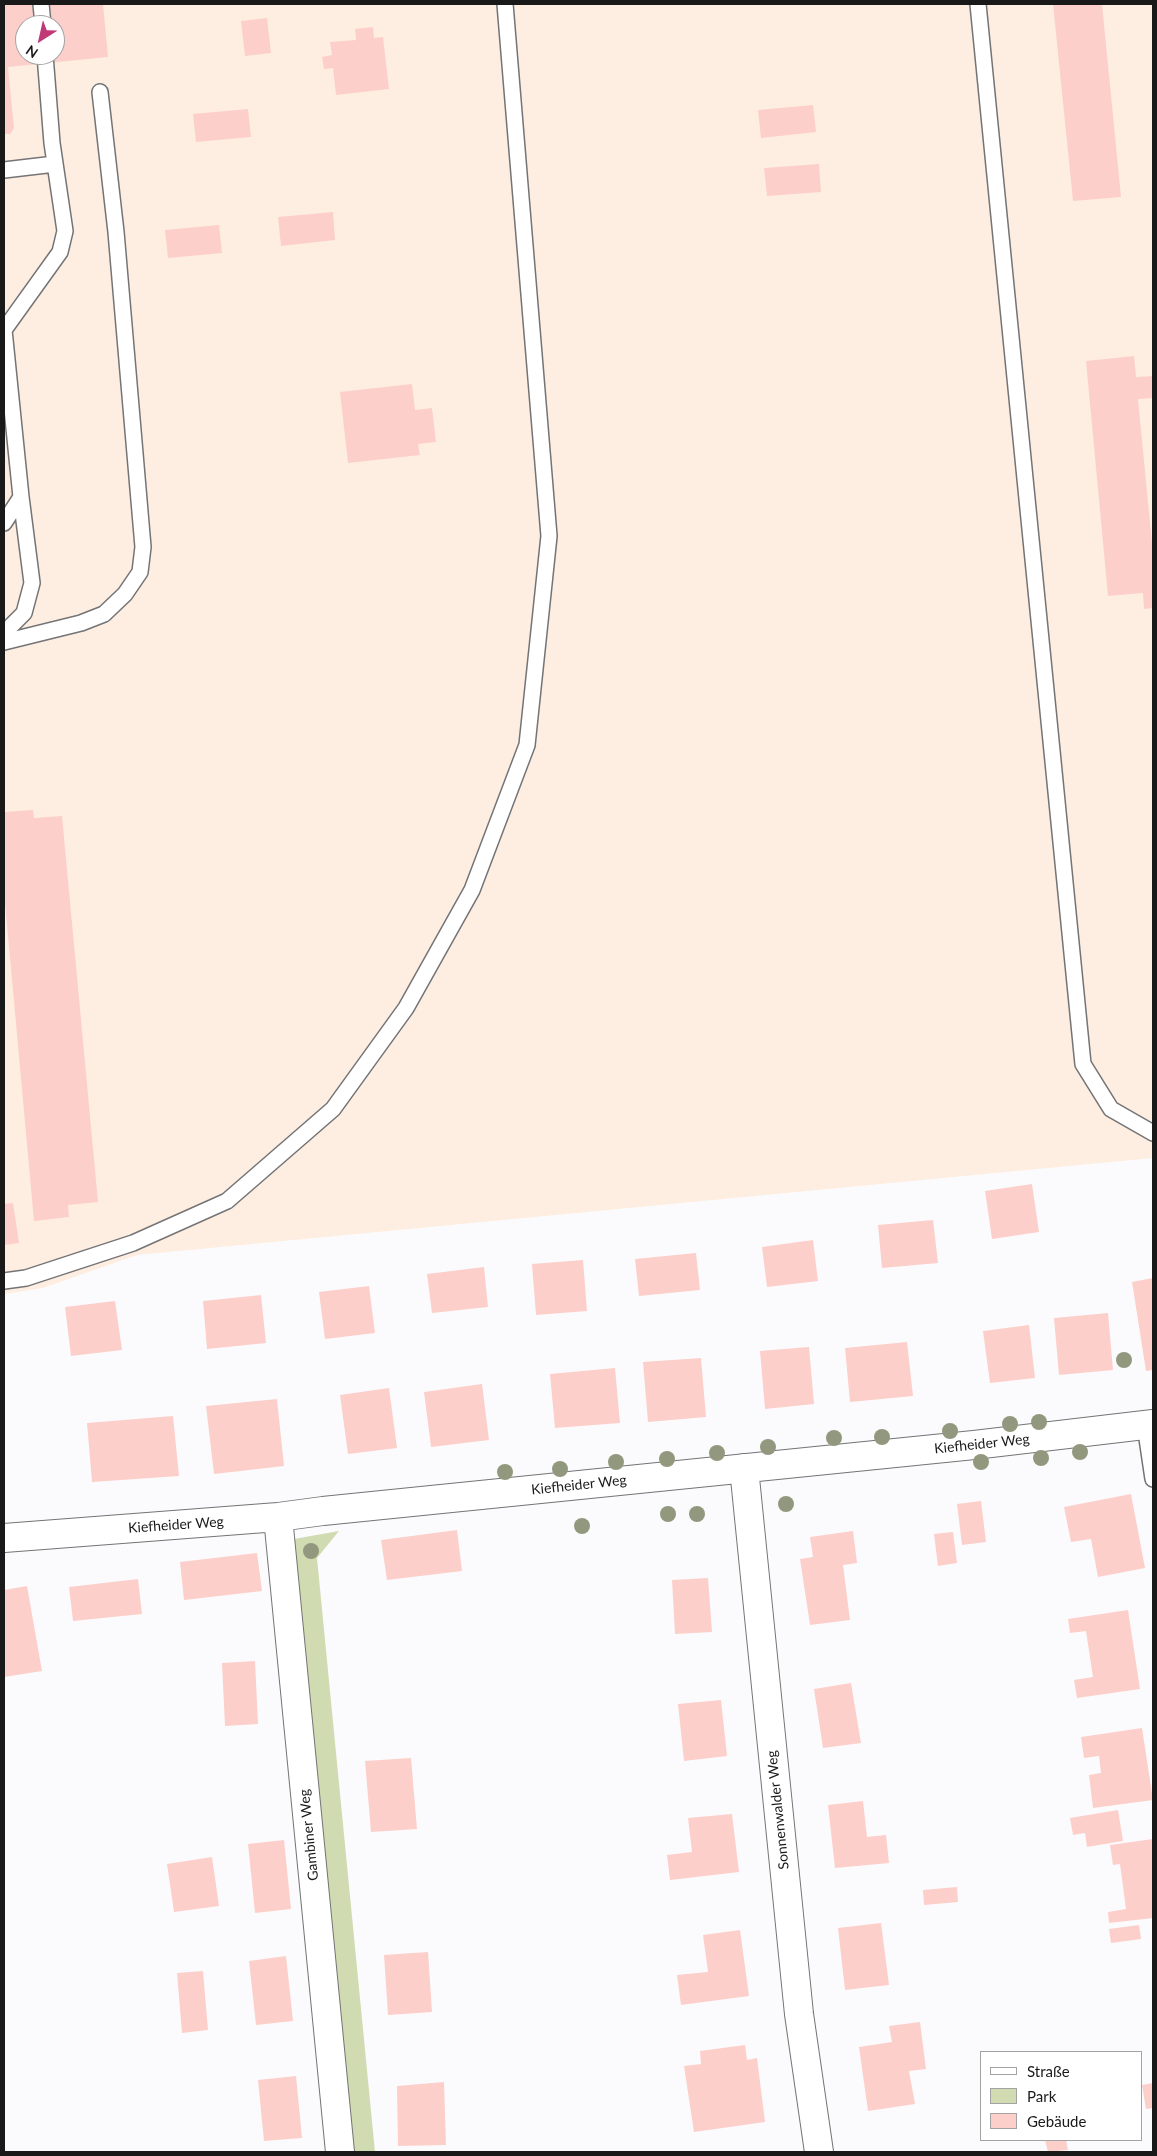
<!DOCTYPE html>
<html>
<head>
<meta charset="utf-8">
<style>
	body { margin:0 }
	#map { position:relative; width:1157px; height:2156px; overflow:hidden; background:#fbfbfd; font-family:Lato,sans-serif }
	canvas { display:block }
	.frame { position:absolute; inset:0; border:5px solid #19191a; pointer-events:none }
	.legend { position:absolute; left:980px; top:2051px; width:162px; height:90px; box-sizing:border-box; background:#fff; border:1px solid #a3a3a3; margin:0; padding:6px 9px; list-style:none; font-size:15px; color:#19191a }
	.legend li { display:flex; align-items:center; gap:10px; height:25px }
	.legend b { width:25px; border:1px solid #a3a3a3 }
	.north { position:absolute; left:15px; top:15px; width:50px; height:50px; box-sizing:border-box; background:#fff; border:1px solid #a3a3a3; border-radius:50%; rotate:215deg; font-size:14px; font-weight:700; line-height:20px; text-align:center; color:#19191a }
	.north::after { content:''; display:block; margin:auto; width:18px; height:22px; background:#c03875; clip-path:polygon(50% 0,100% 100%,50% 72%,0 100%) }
</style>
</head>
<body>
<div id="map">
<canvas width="1157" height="2156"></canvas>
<div class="frame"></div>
<ul class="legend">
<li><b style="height:6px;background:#fff"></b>Straße</li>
<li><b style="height:14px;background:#d0dbb1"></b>Park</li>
<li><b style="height:14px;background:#fdcfca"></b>Gebäude</li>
</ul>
<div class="north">N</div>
</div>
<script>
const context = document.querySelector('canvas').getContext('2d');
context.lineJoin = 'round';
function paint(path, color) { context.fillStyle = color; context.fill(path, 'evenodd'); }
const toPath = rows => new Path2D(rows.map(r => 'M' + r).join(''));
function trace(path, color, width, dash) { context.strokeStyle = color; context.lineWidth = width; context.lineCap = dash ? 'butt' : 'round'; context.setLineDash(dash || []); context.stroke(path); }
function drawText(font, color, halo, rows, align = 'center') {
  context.font = font + ' Lato,sans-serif'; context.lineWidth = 4; context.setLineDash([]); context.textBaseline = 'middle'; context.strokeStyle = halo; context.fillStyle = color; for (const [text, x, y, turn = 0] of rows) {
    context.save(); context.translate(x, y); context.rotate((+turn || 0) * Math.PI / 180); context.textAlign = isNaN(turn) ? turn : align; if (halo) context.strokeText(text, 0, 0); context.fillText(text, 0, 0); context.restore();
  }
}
paint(toPath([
	[4,4,1153,4,1153,1158,137,1255,43,1288,4,1294],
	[25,25,55,25,55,55,25,55]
]), '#feeee1');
paint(toPath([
	[339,1531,317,1558,375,2152,354,2152,294,1539]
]), '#d0dbb1');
paint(toPath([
	[4,4,103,4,108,57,8,67,14,128,10,134,4,134],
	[25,25,55,25,55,55,25,55],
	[1053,4,1102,4,1121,197,1073,201],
	[267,18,271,53,245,56,241,21],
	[373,27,374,38,383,37,389,89,336,95,333,68,324,69,322,57,332,55,330,42,356,40,355,29],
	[813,105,816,132,761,138,758,110],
	[248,109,251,137,196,142,193,114],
	[819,164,821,192,767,196,764,168],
	[333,212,335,240,281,246,278,217],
	[219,225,222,253,168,258,165,230],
	[1134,356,1136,377,1153,376,1153,398,1138,399,1153,554,1153,608,1144,609,1143,593,1108,596,1086,361],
	[412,384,415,410,432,408,436,442,418,444,420,455,348,463,340,392],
	[33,810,34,818,62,816,98,1202,68,1205,69,1217,34,1221,4,892,4,812],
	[1032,1184,1039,1232,992,1239,985,1191],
	[13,1203,19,1243,4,1245,4,1204],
	[933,1220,938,1263,882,1268,878,1225],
	[813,1240,818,1281,767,1287,762,1247],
	[696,1253,700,1290,639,1296,635,1259],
	[583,1260,587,1311,536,1315,532,1264],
	[484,1267,488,1307,432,1313,427,1274],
	[1153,1278,1153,1370,1146,1371,1132,1282],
	[369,1286,375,1333,325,1339,319,1292],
	[261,1295,266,1343,207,1349,203,1301],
	[115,1301,122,1350,71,1356,65,1307],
	[1108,1313,1113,1370,1059,1375,1054,1318],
	[1029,1325,1035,1378,990,1383,983,1331],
	[907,1342,913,1396,850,1402,845,1348],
	[809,1347,814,1404,765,1409,760,1351],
	[701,1358,706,1417,648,1422,643,1362],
	[615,1368,620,1423,555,1428,550,1374],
	[482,1384,489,1440,431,1447,424,1392],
	[389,1388,397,1448,348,1454,340,1395],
	[277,1399,284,1466,214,1474,206,1406],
	[173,1416,179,1476,92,1482,87,1423],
	[1131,1494,1145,1568,1098,1577,1091,1539,1071,1542,1064,1507],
	[981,1501,986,1542,962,1545,957,1504],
	[457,1530,462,1571,387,1580,381,1540],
	[853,1531,857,1563,843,1565,850,1620,810,1625,800,1559,813,1557,810,1537],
	[953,1532,957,1563,938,1566,934,1534],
	[257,1553,262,1591,184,1600,180,1562],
	[708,1578,712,1632,675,1634,672,1580],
	[138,1579,142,1614,73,1621,69,1587],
	[27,1586,42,1671,4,1677,4,1590],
	[1128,1610,1140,1689,1077,1698,1074,1680,1093,1677,1086,1631,1070,1633,1068,1619],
	[255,1661,258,1724,225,1726,222,1663],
	[851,1683,861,1743,823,1748,814,1689],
	[721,1700,727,1756,684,1761,678,1704],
	[1142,1728,1153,1800,1093,1808,1089,1775,1101,1773,1099,1756,1084,1758,1081,1737],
	[411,1758,417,1829,371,1832,365,1761],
	[863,1801,867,1837,886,1835,889,1863,835,1868,828,1805],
	[1118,1810,1123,1841,1087,1847,1085,1833,1073,1835,1070,1818],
	[732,1814,739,1872,670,1880,667,1855,692,1852,688,1818],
	[1153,1839,1153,1918,1109,1923,1108,1912,1126,1909,1120,1864,1113,1865,1110,1845],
	[284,1840,291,1909,255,1913,248,1844],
	[212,1857,219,1906,174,1912,167,1864],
	[957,1887,958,1902,924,1905,923,1890],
	[881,1923,889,1985,845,1990,838,1928],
	[1139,1925,1141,1939,1111,1943,1109,1929],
	[740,1930,749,1996,681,2005,677,1975,708,1972,703,1935],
	[428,1952,432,2012,388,2015,384,1955],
	[286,1956,293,2021,256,2025,249,1961],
	[203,1971,208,2030,182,2033,177,1973],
	[920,2022,926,2069,909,2071,915,2104,868,2111,859,2047,892,2042,889,2026],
	[745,2045,747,2060,757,2058,765,2122,694,2132,684,2066,701,2064,700,2051],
	[296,2076,302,2138,264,2141,258,2080],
	[444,2082,446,2145,398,2146,397,2086],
	[1153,2083,1153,2108,1146,2109,1142,2085],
	[1045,2140,1066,2140,1068,2150,1048,2152]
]), '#fdcfca');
const lane = toPath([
	[41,4,43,25],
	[978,4,1083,1064,1111,1109,1153,1133],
	[4,170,55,164],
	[4,523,21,497,4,330,60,252,65,231,52,143,45,55],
	[4,633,24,613,32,583,21,497],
	[4,642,81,623,104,614,125,594,140,572,143,547,116,232,100,92],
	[4,1281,26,1278,133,1243,227,1201,333,1109,406,1008,472,890,527,745,549,536,505,4],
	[1145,1425,1153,1479]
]);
const street = toPath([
	[744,1468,799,2014,819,2152],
	[278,1517,340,2152],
	[4,1538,278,1517,323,1511,974,1445,1153,1424]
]);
trace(lane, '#747476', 18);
trace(street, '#747476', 30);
trace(lane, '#fff', 15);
trace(street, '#fff', 28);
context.fillStyle = '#92987e';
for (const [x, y] of [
	[1124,1360],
	[1039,1422],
	[1010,1424],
	[950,1431],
	[882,1437],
	[834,1438],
	[768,1447],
	[1080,1452],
	[717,1453],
	[1041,1458],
	[667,1459],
	[616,1462],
	[981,1462],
	[560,1469],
	[505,1472],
	[786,1504],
	[668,1514],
	[697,1514],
	[582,1526],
	[311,1551]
]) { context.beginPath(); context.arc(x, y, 8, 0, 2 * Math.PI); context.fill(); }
drawText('14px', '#19191a', '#fff', [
	["Kiefheider Weg",982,1444,-6],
	["Kiefheider Weg",579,1485,-6],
	["Kiefheider Weg",176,1525,-4],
	["Sonnenwalder Weg",778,1810,-96],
	["Gambiner Weg",309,1835,-96]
]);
</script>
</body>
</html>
